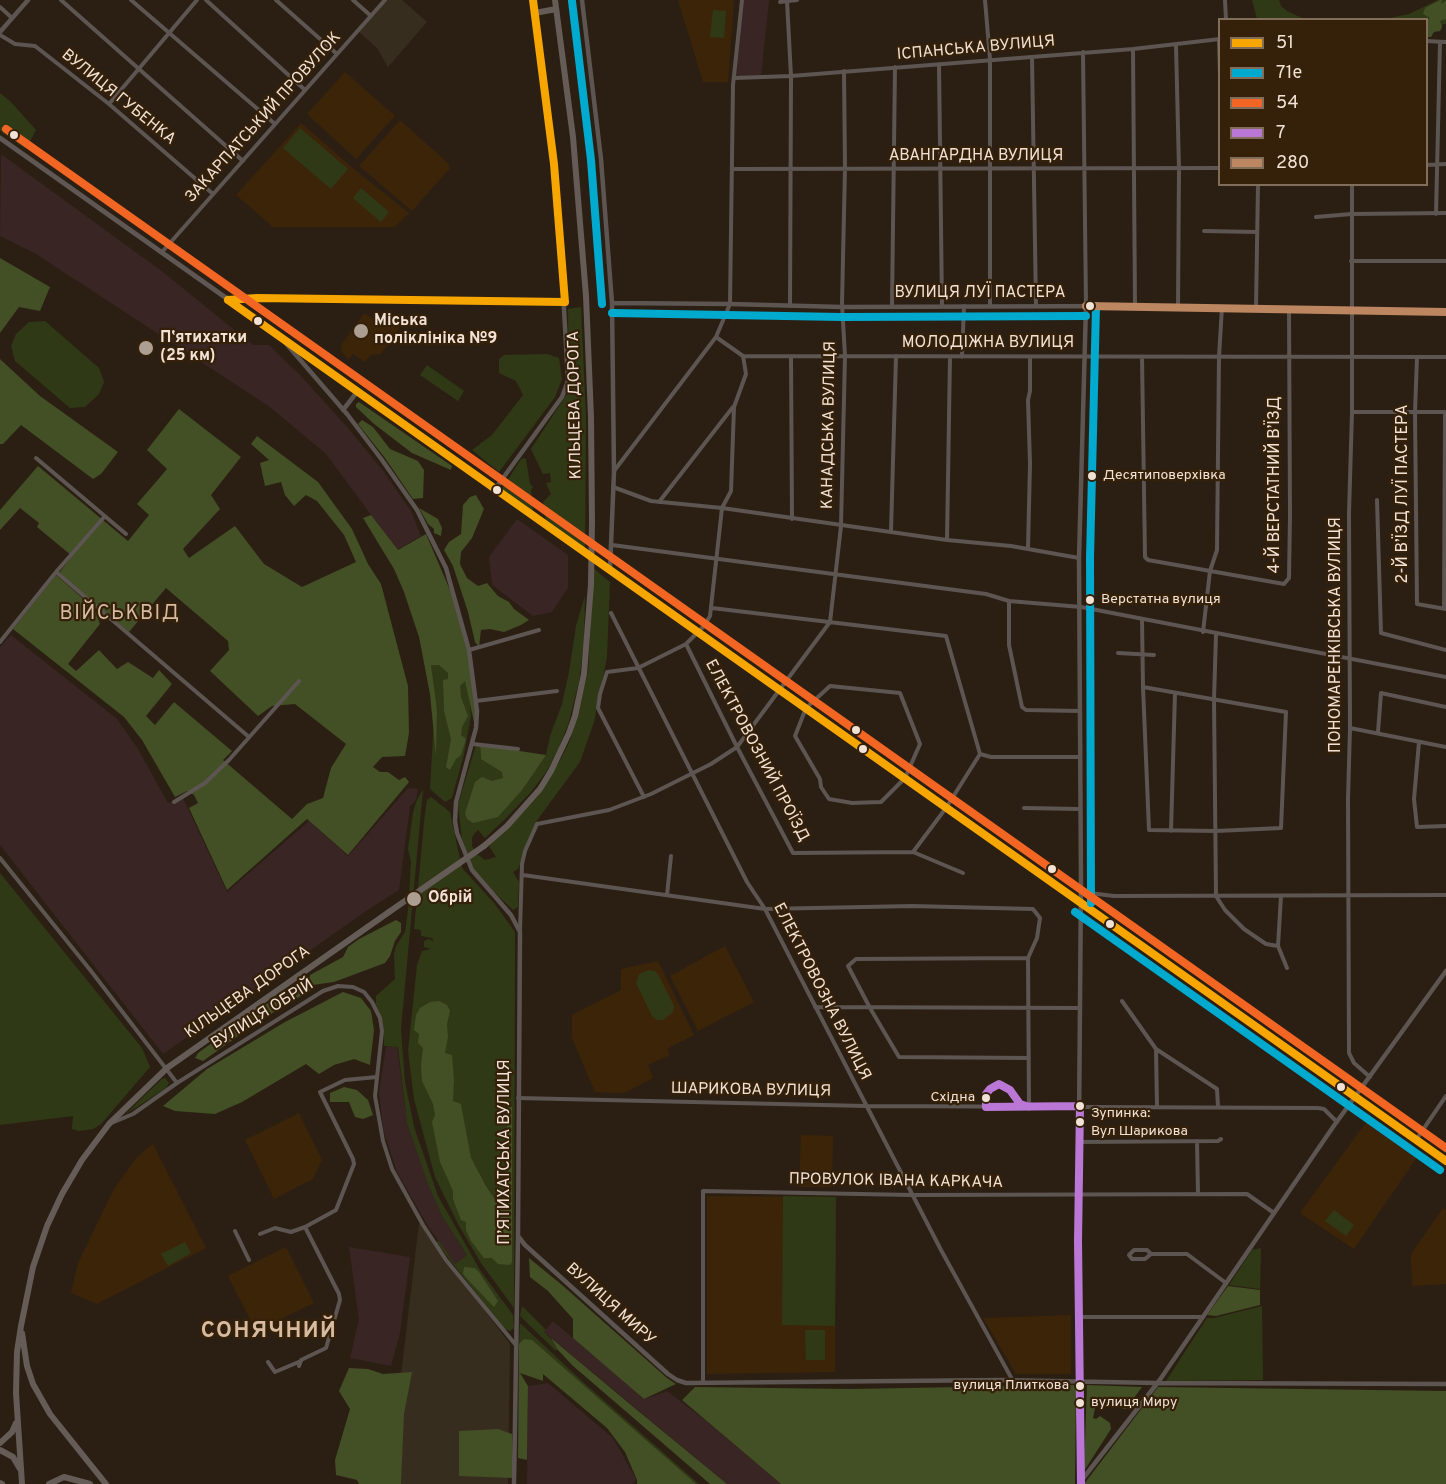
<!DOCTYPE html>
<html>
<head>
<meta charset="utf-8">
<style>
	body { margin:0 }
	#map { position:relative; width:1446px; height:1484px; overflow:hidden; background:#2b1f13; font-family:Overpass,sans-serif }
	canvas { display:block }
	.legend { position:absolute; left:1218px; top:18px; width:210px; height:168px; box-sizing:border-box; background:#352009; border:2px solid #806e5b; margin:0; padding:8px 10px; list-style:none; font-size:18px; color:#f1e2d5 }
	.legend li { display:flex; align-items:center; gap:12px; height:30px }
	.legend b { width:30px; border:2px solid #806e5b }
</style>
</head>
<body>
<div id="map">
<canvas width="1446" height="1484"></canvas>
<ul class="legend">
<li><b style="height:8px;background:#f7a600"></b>51</li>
<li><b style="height:8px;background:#00a9ce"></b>71е</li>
<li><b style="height:8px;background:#f26522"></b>54</li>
<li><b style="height:8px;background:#ba77d6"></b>7</li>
<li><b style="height:8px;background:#bb8660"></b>280</li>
</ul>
</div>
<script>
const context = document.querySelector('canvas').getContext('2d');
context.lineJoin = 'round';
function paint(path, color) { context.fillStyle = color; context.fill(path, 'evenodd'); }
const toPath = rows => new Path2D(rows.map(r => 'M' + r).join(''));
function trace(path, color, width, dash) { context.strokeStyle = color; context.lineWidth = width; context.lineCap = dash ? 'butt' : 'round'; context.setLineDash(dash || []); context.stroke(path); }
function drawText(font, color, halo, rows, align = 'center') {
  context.font = font + ' Overpass,sans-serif'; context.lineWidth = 4.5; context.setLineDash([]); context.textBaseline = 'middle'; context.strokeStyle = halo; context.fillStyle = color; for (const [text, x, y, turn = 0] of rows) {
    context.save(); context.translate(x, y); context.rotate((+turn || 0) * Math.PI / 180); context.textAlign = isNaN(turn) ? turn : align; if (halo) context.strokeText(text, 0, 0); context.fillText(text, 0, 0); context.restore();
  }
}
paint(toPath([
	[387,0,402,0,427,22,388,67,377,48,359,32],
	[419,1223,510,1344,508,1484,396,1484,400,1384]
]), '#372d1e');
paint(toPath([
	[742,0,769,0,761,77,735,78],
	[1,154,163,272,253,345,269,345,301,376,348,428,384,472,411,511,421,536,397,550,326,454,270,407,36,254,0,236],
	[517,519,568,555,568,588,552,612,533,616,492,585,489,557],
	[11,635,117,719,138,749,168,803,183,798,227,892,309,821,348,856,408,788,418,789,416,800,410,807,399,890,369,909,163,1054,0,845,0,647],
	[397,1046,407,1122,427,1179,442,1216,467,1255,455,1264,428,1226,397,1172,383,1129,379,1092,386,1047],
	[349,1247,410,1257,400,1333,391,1366,350,1358,359,1319],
	[553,1321,645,1399,667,1391,705,1420,781,1484,727,1484,544,1332],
	[548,1383,613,1438,636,1479,633,1484,527,1484,528,1386]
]), '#382524');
paint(toPath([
	[678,0,734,0,728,82,703,82],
	[345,72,395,116,356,159,307,114],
	[400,120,448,163,450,168,412,211,359,166],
	[301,123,354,169,409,213,395,227,273,227,236,195],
	[366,314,383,326,389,318,400,325,399,329,381,354,371,355,365,362,353,354,349,359,341,352,342,344,363,315],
	[725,946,754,1002,698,1031,670,976],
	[658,961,694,1035,667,1049,670,1055,648,1065,653,1078,625,1093,595,1092,572,1038,572,1015,621,990,621,969],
	[299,1113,322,1160,313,1179,274,1199,245,1140],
	[1367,1121,1418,1156,1354,1249,1300,1213],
	[801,1135,833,1136,832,1187,799,1187],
	[153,1144,206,1248,97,1304,71,1293,78,1263,114,1189,136,1158],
	[707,1196,836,1197,835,1372,707,1374],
	[1443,1208,1446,1210,1446,1284,1412,1286,1411,1254],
	[286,1247,314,1303,256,1331,228,1276],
	[1071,1315,1071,1374,1016,1374,983,1318]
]), '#3c2409');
paint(toPath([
	[1252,0,1279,0,1281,6,1287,11,1304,19,1257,19],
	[1438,0,1446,0,1446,24,1443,24,1440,31,1427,30,1426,20,1380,20,1409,14],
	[713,10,726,11,724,38,710,37],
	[0,93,11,102,36,130,26,149,0,131],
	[300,128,348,169,331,189,283,148],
	[361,188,389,212,381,222,353,198],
	[581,307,586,419,585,549,546,521,543,502,551,494,546,483,551,482,550,473,543,474,531,449,569,391,568,309],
	[45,321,99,368,104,382,99,394,85,407,70,408,15,361,11,346,16,334,29,322],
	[547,354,559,358,562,379,555,397,499,472,472,450,492,435,523,395,516,381,499,373,499,359,504,355],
	[427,365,464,391,458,401,420,375],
	[524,458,526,459,530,484,533,487,531,490,533,512,503,492,502,489,521,459],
	[594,569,610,582,607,657,594,722,580,762,538,819,518,869,513,872,519,882,518,907,513,910,480,879,472,868,462,839,458,804,476,745,480,745,481,759,546,755,550,736,562,704,569,672,576,626,585,596,584,641,579,682,568,725,559,747,547,771,531,792,505,819,485,838,478,830,474,834,472,838,472,846,477,854,485,860,496,857,489,846,538,796,562,757,571,738,588,673],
	[449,636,468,683,471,716,464,754,452,798,445,802,430,789,434,717,431,665],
	[423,789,401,1029,405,1082,414,1127,438,1196,480,1270,513,1315,514,1328,510,1331,503,1328,436,1242,439,1241,455,1264,467,1255,442,1216,427,1181,407,1123,398,1047,384,1046,383,1025,376,1004,376,996,395,979,394,954,396,946,405,932,408,911,411,862,408,849,413,813,416,802],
	[431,797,450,812,462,868,494,903,515,932,514,1308,481,1263,459,1226,435,1177,414,1099,408,1051,417,965,422,951,431,949,424,947,424,941,429,939,434,942,432,938,421,936,421,930,414,929,425,813,427,800],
	[0,873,142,1048,150,1067,101,1124,93,1129,79,1131,72,1129,73,1116,0,1125],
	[649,970,655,971,659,976,674,1006,673,1012,663,1020,657,1020,652,1016,636,983,639,974],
	[165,1078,169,1083,166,1088,126,1114,148,1092,162,1079],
	[783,1196,836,1197,835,1326,782,1325],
	[1334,1210,1354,1225,1346,1236,1325,1221],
	[185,1242,191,1253,168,1266,161,1254],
	[1261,1248,1260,1289,1229,1285,1252,1250],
	[522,1306,546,1330,544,1332,552,1340,558,1350,555,1350,520,1316],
	[1262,1306,1263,1380,1166,1381,1207,1318,1214,1318],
	[520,1323,584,1383,699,1484,687,1484,519,1344],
	[805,1330,825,1330,825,1360,806,1360]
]), '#303916');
paint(toPath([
	[1440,0,1442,0,1441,3,1443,3,1446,0,1446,19,1440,21,1442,27,1440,31,1434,32,1431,37,1427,37,1427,20,1430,18,1423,14,1425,8],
	[0,258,50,287,40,311,19,307,0,333],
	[0,359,40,396,118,452,101,474,93,479,21,425,3,444,0,444],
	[359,402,452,466,451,470,412,453,374,424,356,407,356,404],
	[179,409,241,457,211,495,220,509,183,549,189,558,235,526,264,564,302,587,356,562,344,535,317,501,306,495,294,506,285,495,281,482,265,486,260,463,269,460,251,444,257,436,318,482,352,529,368,564,381,584,408,686,409,733,405,756,382,757,373,767,380,772,388,772,399,780,405,777,409,782,348,855,307,819,227,890,189,808,198,803,194,795,187,791,175,797,142,740,124,717,13,629,56,575,94,608,100,624,68,664,76,671,99,650,117,669,128,662,153,678,159,670,172,684,146,716,155,725,174,702,232,751,223,760,292,819,307,804,323,798,331,768,346,744,295,704,272,706,258,716,210,671,229,650,228,641,166,588,129,632,59,573,72,556,37,527,39,523,20,508,0,530,0,510,38,466,128,541,149,515,137,504,167,469,147,450],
	[362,420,373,427,390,449,418,461,424,470,423,498,413,499,385,458,358,424],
	[476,495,484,509,472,538,461,552,460,564,467,578,478,586,487,583,498,596,509,602,514,609,529,620,521,625,504,632,490,629,481,630,479,647,475,642,468,612,453,566,444,550,449,542,461,534,463,505,470,497],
	[419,508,438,519,442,528,441,536,434,533,434,529,428,524],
	[371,515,398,550,426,534,453,597,469,656,476,712,475,727,465,681,460,686,461,697,468,716,462,727,461,735,466,739,461,755,456,759,450,770,446,767,451,739,444,711,443,680,448,679,448,673,439,665,431,665,437,710,436,756,430,694,419,637,404,592,394,569,363,518],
	[480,745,546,755,522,790,498,817,473,823,467,819,465,813,475,782,482,777,492,781,503,778,502,772,481,759],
	[396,920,401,923,401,932,395,941,390,956,385,963,334,982,313,985,309,979,310,975,343,957,348,947,359,939],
	[305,980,310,985,311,990,259,1021,203,1061,195,1058,198,1053,282,993],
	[343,992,361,998,371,1011,374,1030,370,1065,354,1059,334,1065,319,1074,306,1064,242,1102,215,1114,175,1111,163,1106,207,1069,285,1022],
	[439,1001,447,1005,450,1011,447,1024,448,1037,445,1053,452,1055,454,1080,453,1101,461,1104,471,1158,487,1188,499,1205,506,1201,507,1108,512,1107,512,1262,510,1265,498,1264,492,1258,484,1258,471,1241,466,1230,466,1222,461,1220,453,1199,453,1191,440,1162,432,1122,435,1115,433,1104,422,1081,421,1065,423,1048,418,1043,419,1034,414,1030,416,1015,420,1008,430,1002],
	[344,1087,357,1090,368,1100,373,1115,363,1119,355,1117,349,1102,330,1102,330,1093],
	[529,1258,562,1285,667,1378,676,1384,644,1399,573,1338,573,1319,548,1291,530,1277],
	[464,1267,475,1268,479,1272,498,1301,494,1307,470,1282,463,1274],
	[1228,1286,1260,1290,1260,1305,1216,1316,1207,1315],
	[551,1338,625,1400,727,1484,710,1484,572,1365,558,1350],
	[524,1339,532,1340,696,1484,637,1484,637,1480,625,1452,607,1428,543,1374,543,1381,520,1373,528,1386,527,1460,518,1458,519,1344],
	[349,1368,368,1369,383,1374,412,1372,404,1414,401,1484,359,1484,357,1480,336,1475,335,1460,350,1409,339,1391],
	[1076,1385,1075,1484,781,1484,682,1400,695,1387,850,1389],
	[1087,1385,1142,1387,1126,1409,1121,1408,1111,1400,1106,1403,1101,1401,1096,1404,1093,1418,1096,1419,1100,1416,1110,1423,1111,1429,1084,1471],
	[1158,1387,1446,1391,1446,1484,1084,1484],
	[498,1429,512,1434,514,1478,459,1476,459,1431]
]), '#434f25');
trace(toPath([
	[61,0,243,161],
	[131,0,275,124],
	[206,0,305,90],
	[276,0,337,54],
	[353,0,371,16],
	[985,0,990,59,990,306],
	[1225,0,1226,20],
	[787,1,791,76,790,306],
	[780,2,797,0],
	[0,7,12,18],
	[0,35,15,44,35,46,109,104,213,194],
	[1219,40,1220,75],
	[1426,41,1446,42],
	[1176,45,1179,169,1178,307],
	[1133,49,1135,306],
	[1083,52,1086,306],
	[1032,57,1036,306],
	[939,64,942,306],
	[735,78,791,76,1133,49,1220,39],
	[109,104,197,0],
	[1426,165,1446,164],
	[733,169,1220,168],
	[1352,184,1352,412,1349,513,1350,728,1348,799,1349,1053,1354,1063,1370,1077],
	[1436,214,1440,42],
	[1316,217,1351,214,1446,213],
	[1204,231,1257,232],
	[162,252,385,0],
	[1351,261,1446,261],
	[892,306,895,67],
	[1256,308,1258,184],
	[716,337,743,356,1446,357],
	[791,356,792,519],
	[962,357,964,306],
	[1142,357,1145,557,1148,560,1284,584,1289,578,1290,515,1289,309],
	[1417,357,1415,412,1417,604,1446,609],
	[1352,412,1445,412],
	[36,458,126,534],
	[614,471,716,337,730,304,733,85,742,0],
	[613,487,651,501,722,508,947,540,1011,546,1079,558],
	[1377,500,1381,633,1446,650],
	[659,502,733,407],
	[891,531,896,356],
	[947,540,950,357],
	[612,545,986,594,1009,601,1081,607,1446,677],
	[1028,549,1030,464,1028,400,1030,391,1030,357],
	[56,572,249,737],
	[1009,601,1009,645,1022,707,1026,710,1080,711],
	[1444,608,1445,412],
	[611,613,747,882,765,909,941,1250,1013,1381],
	[1142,619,1143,687],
	[1203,632,1210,571,1217,550,1219,357,1222,307],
	[1216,634,1214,700,1216,896,1225,910,1244,929,1266,944,1278,946,1287,968],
	[0,642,56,572,105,516],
	[686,644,737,747,793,853,913,852,946,808,980,754,946,636,712,608],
	[469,650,539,630],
	[1118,653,1154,655],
	[830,686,900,693,920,744,905,778,881,802,852,803,829,799,821,787,820,779,795,736,806,708,830,686],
	[1143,687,1286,712,1281,828,1216,831,1149,830,1143,687],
	[476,701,557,691],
	[1350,728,1446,747],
	[1378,732,1381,693,1446,707],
	[1419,742,1414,799,1417,827,1446,826],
	[473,744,518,749],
	[980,754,991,757,1080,757],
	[644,797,598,708,600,694,607,672,638,668,686,644,704,626,710,616,722,508,731,491,734,407,746,374,743,356],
	[174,802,205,783,229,760,299,681],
	[1024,808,1080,809],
	[1171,831,1175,693],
	[913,852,963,873],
	[0,858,91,971,177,1083],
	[523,875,765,909,912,906,1033,909,1040,918,1037,938,1028,958],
	[1081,892,1114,896,1446,895],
	[667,895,671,856],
	[520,931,522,864,525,851,537,824,609,810,651,794,711,764,737,747,830,622,841,526,845,356,842,304,845,168,844,71],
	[1278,946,1281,896],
	[1122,1001,1156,1049,1217,1089,1218,1107],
	[815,1007,1079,1008],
	[1156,1049,1157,1106],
	[1029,1058,899,1057,870,1008,848,966,856,959,1028,958,1029,1107],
	[518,1098,866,1106,1318,1108,1324,1109,1337,1122],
	[114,1122,133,1114,177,1083,323,991,338,986,353,987,364,992,372,1002,380,1018,382,1031,375,1096,383,1141,392,1169,423,1225,446,1260,515,1344],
	[1416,1140,1446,1096],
	[1197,1141,1198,1194],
	[1079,1142,1218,1141,1221,1139],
	[235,1231,249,1260],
	[260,1234,275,1228,291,1232,305,1227],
	[1151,1254,1145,1259,1132,1259,1129,1255,1134,1250,1147,1250,1151,1254,1187,1254,1226,1283],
	[1078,1317,1203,1317],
	[268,1362,275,1372,301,1361],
	[299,1366,301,1360,326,1348,340,1300,339,1294,305,1227,336,1210,354,1164,353,1159,320,1092,345,1080,377,1077],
	[703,1382,703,1191,912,1195,1247,1194,1274,1213]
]), '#5d5551', 4);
trace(toPath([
	[582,0,601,159,612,303,614,472,610,569],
	[0,32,28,0],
	[229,300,257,298,565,302],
	[612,303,730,304,842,307,1135,306,1446,312],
	[283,340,347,414,382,460,417,510,446,568,469,650,477,711,476,728,456,802,455,821,457,833,472,870,511,915,520,932,518,1236,514,1484],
	[343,410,357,392],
	[495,489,562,397,568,381,558,201,533,0],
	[518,1236,525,1245,668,1374,677,1380,686,1383,1002,1380,1157,1383,1446,1384],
	[1081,1481,1159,1381,1333,1127,1446,971],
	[1081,1484,1078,1241,1081,884,1079,558,1086,306]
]), '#5d5551', 4.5);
trace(toPath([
	[0,138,1446,1161]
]), '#5f5754', 5);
trace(toPath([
	[555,0,573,137,586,296,591,417,592,522],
	[535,13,556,9],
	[484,846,507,826,540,789,551,771,569,733,575,716,584,674,591,584],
	[22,1333,27,1366,33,1384,50,1414,106,1484],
	[0,1443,12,1432,16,1423],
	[0,1450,13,1457,20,1469],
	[0,1483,2,1484],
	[22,1484,16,1393,17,1352,21,1326,33,1267,47,1226,62,1194,82,1160,109,1124,167,1068,389,912],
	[49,1484,64,1477,90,1484]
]), '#655c57', 6);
trace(toPath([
	[591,584,592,522],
	[389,912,484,846]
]), '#655c57', 6);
trace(toPath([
	[533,0,554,164,565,302],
	[228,300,1446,1161],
	[228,300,257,298,565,302]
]), '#f7a600', 8);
trace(toPath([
	[572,1,591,160,602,304],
	[612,313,842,317,1086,316],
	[1091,903,1090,558,1096,306],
	[1075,912,1440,1170]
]), '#00a9ce', 8);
trace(toPath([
	[6,129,1446,1148]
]), '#f26522', 8);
trace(toPath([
	[1080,1106,1078,1241,1081,1484],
	[986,1107,1080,1106],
	[986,1107,986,1094,990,1089,999,1084,1010,1090,1020,1104,1029,1107]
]), '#ba77d6', 8);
trace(toPath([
	[1086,306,1446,312]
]), '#bb8660', 8);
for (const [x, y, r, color] of [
	[14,135,5,"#f1e2d5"],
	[1090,306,5,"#f1e2d5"],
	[258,321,5,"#f1e2d5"],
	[361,331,8,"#ac9e91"],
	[146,348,8,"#ac9e91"],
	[1092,476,5,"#f1e2d5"],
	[497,490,5,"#f1e2d5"],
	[1090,600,5,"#f1e2d5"],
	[856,730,5,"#f1e2d5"],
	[863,749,5,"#f1e2d5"],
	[1052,869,5,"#f1e2d5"],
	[414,899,8,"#ac9e91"],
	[1110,924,5,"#f1e2d5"],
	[1341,1087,5,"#f1e2d5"],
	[986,1098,5,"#f1e2d5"],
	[1080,1106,5,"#f1e2d5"],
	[1080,1122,5,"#f1e2d5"],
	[1080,1386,5,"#f1e2d5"],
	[1080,1403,5,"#f1e2d5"]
]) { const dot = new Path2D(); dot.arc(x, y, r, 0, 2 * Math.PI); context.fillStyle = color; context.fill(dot); trace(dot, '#352009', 2); }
drawText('14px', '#f1e2d5', '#352009', [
	["Десятиповерхівка",1103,476],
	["Верстатна вулиця",1101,600],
	["Східна",975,1098,"right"],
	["Зупинка:",1091,1114],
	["Вул Шарикова",1091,1132],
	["вулиця Плиткова",1069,1386,"right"],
	["вулиця Миру",1091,1403]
], 'left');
drawText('16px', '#f1e2d5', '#352009', [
	["ІСПАНСЬКА ВУЛИЦЯ",976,49,-5],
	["ВУЛИЦЯ ГУБЕНКА",118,98,39],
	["ЗАКАРПАТСЬКИЙ ПРОВУЛОК",264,118,-48],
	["АВАНГАРДНА ВУЛИЦЯ",976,157],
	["ВУЛИЦЯ ЛУЇ ПАСТЕРА",980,294],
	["МОЛОДІЖНА ВУЛИЦЯ",988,344],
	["КІЛЬЦЕВА ДОРОГА",576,405,-91],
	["КАНАДСЬКА ВУЛИЦЯ",830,425,-89],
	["4-Й ВЕРСТАТНИЙ В’ЇЗД",1276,485,-90],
	["2-Й В’ЇЗД ЛУЇ ПАСТЕРА",1404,494,-90],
	["ПОНОМАРЕНКІВСЬКА ВУЛИЦЯ",1337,635,-90],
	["ЕЛЕКТРОВОЗНИЙ ПРОЇЗД",756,751,62],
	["ЕЛЕКТРОВОЗНА ВУЛИЦЯ",821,992,63],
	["КІЛЬЦЕВА ДОРОГА",248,993,-35],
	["ВУЛИЦЯ ОБРІЙ",263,1015,-32],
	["ШАРИКОВА ВУЛИЦЯ",751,1091,1],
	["П’ЯТИХАТСЬКА ВУЛИЦЯ",506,1152,-90],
	["ПРОВУЛОК ІВАНА КАРКАЧА",896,1182,1],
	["ВУЛИЦЯ МИРУ",610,1305,42]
]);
drawText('bold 16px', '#f1e2d5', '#352009', [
	["Міська",374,322],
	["поліклініка №9",374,340],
	["Пʼятихатки",160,339],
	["(25 км)",160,357],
	["Обрій",428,899]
], 'left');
context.letterSpacing = '1.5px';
drawText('20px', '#d7bba1', '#352009', [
	["ВІЙСЬКВІД",120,615]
]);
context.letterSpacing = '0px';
context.letterSpacing = '1.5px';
drawText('bold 22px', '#d7bba1', '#352009', [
	["СОНЯЧНИЙ",269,1333]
]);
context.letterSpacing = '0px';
</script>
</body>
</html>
